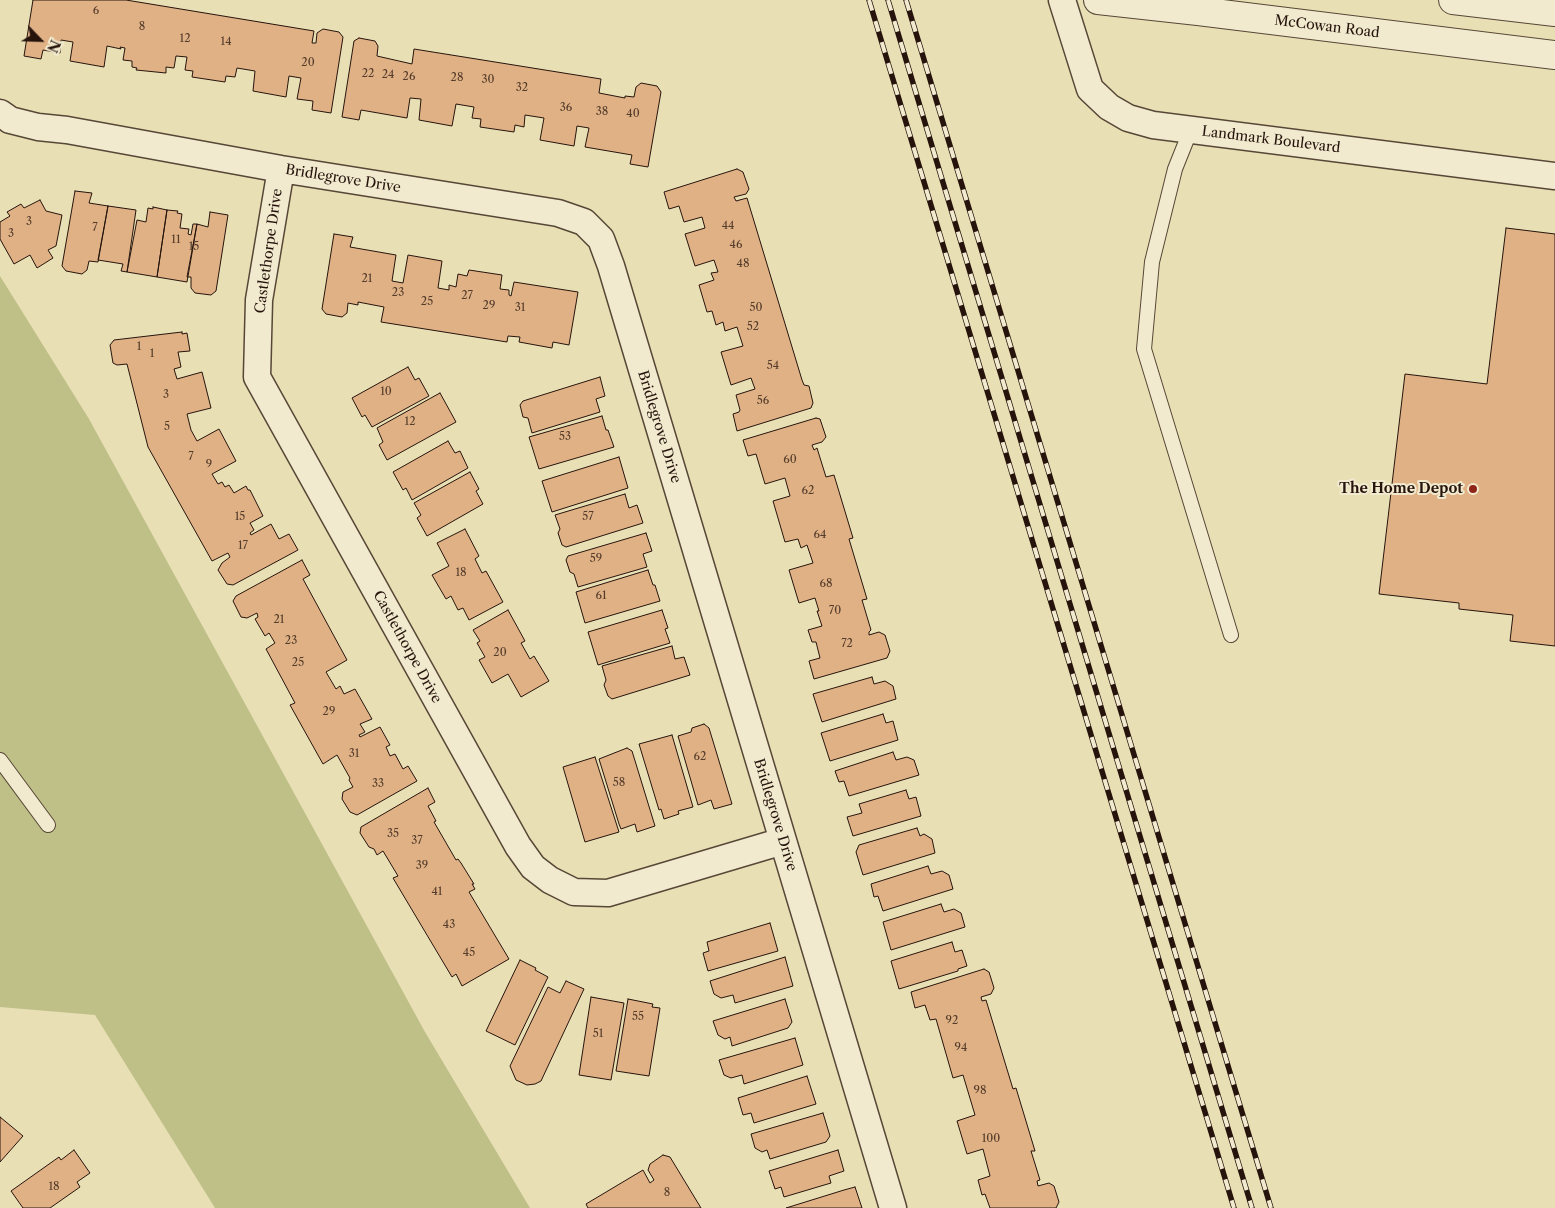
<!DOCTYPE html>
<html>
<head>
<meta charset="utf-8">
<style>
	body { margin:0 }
	#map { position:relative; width:1555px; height:1208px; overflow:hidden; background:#e9dfb5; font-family:"Libre Caslon Text",serif }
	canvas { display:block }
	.north { position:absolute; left:15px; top:15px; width:50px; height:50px; -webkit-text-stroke:4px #f1eacf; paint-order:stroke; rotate:114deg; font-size:14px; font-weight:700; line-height:20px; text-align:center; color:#26140c }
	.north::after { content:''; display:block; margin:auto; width:18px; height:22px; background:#26140c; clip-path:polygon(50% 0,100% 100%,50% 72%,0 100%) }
</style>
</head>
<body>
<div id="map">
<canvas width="1555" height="1208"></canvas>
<div class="north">N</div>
</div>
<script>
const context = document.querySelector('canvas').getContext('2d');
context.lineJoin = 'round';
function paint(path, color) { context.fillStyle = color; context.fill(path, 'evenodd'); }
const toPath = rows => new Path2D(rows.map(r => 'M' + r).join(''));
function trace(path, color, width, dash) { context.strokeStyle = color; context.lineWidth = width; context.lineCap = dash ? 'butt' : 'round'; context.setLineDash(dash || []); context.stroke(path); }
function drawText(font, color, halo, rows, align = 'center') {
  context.font = font + ' "Libre Caslon Text",serif'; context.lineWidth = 4; context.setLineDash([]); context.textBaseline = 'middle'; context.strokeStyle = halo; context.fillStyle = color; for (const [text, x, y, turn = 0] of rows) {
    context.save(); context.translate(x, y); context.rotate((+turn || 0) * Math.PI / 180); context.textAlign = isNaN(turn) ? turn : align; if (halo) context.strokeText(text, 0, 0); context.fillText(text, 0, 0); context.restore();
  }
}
paint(toPath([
	[0,276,89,419,425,1032,530,1208,215,1208,95,1015,0,1007]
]), '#bfbf88');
const building = toPath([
	[33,0,126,0,314,31,312,43,316,43,317,33,323,29,339,32,343,37,331,113,312,110,313,101,297,99,301,78,289,76,286,97,253,91,255,71,237,68,235,77,226,76,225,82,192,77,193,71,185,70,187,57,176,56,174,68,166,67,166,73,136,70,137,68,132,67,132,61,123,60,125,48,120,47,121,49,107,46,104,67,70,61,73,42,61,40,60,53,43,50,41,59,24,56,33,0],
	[359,38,375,41,378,46,377,56,412,64,414,49,601,79,599,93,625,98,625,96,634,97,636,87,641,83,657,86,661,92,648,167,630,164,632,155,585,147,589,128,577,126,574,146,540,140,544,118,525,115,524,127,515,125,514,132,480,127,481,119,472,118,474,107,456,104,452,126,419,120,421,99,410,98,407,118,361,110,359,120,342,117,354,41,359,38],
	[737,169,743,172,749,189,746,194,734,197,736,201,747,198,802,380,804,385,809,386,813,403,811,408,737,431,733,414,739,412,740,410,736,395,755,389,751,378,731,385,721,352,743,346,737,327,725,331,723,322,716,325,712,311,707,312,699,285,714,280,711,273,718,272,714,260,695,266,685,234,705,228,702,217,684,222,679,206,669,209,664,192,737,169],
	[75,191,92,193,89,203,108,206,98,262,89,261,87,270,82,274,66,271,62,266,75,191],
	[40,200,46,211,62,215,56,246,48,250,53,258,37,268,30,255,14,264,0,239,0,222,10,216,7,212,21,204,24,208,40,200],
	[108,206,136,210,127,272,121,271,123,264,98,260,108,206],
	[153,207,167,210,157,277,127,272,137,220,146,222,148,208,153,209,153,207],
	[167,210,178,211,177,213,182,214,180,228,189,229,188,234,191,235,193,224,197,224,187,282,157,277,167,210],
	[210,212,228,215,216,291,211,295,195,293,191,288,191,277,187,277,197,224,208,227,210,212],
	[1506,228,1555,234,1555,646,1510,641,1513,615,1459,609,1459,603,1379,594,1405,374,1487,384,1506,228],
	[334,234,353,237,350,247,396,255,392,281,403,283,408,255,442,261,438,288,449,290,449,285,456,287,458,274,467,276,469,270,502,275,500,289,509,290,509,295,511,296,514,282,578,292,569,345,553,342,552,348,519,342,520,337,508,336,507,342,381,322,384,307,358,302,358,305,348,303,347,313,342,317,326,314,322,309,334,234],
	[182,332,182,334,187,333,190,351,178,352,181,367,174,369,177,379,202,372,211,408,187,414,191,430,197,441,219,429,236,461,212,474,218,484,222,482,225,487,229,485,234,493,246,486,248,490,250,490,263,516,250,523,254,530,250,533,251,535,271,524,279,539,289,534,298,550,233,585,227,584,218,570,222,563,230,557,228,553,212,561,148,447,127,364,117,365,113,363,110,345,114,340,182,332],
	[408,367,415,380,419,378,429,396,372,427,365,415,362,417,352,398,408,367],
	[600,377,605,396,596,399,600,412,532,433,528,418,523,417,520,405,523,401,600,377],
	[440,393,456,422,387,460,379,445,383,442,377,428,440,393],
	[602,416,606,430,608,430,614,447,539,469,529,437,602,416],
	[816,418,820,419,826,437,822,442,812,445,814,450,817,448,826,477,834,475,853,538,849,539,867,599,862,600,871,630,869,632,869,635,879,632,885,635,890,651,887,658,814,679,809,661,820,658,816,642,812,642,808,630,822,626,817,611,819,611,815,598,799,603,789,570,813,563,807,545,801,548,798,539,785,542,773,501,790,496,785,478,765,484,756,454,748,456,743,440,816,418],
	[448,441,455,453,460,451,468,468,412,500,406,488,403,490,393,472,448,441],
	[619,457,628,488,552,512,542,481,619,457],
	[470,472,479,489,476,491,483,504,427,536,417,518,421,515,414,503,470,472],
	[625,494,629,508,637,505,643,523,566,547,562,545,558,533,560,529,555,515,625,494],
	[465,529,479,556,475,559,482,573,486,571,503,602,469,620,463,608,458,610,451,596,446,599,432,575,449,566,437,543,465,529],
	[646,533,652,551,643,554,647,567,578,587,574,574,570,572,566,560,568,556,646,533],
	[302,560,310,575,303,579,347,660,326,672,336,689,340,686,344,694,355,689,372,719,360,724,365,732,359,735,360,737,380,727,390,745,386,747,390,756,395,754,403,769,408,766,417,781,357,815,350,812,342,799,343,792,353,787,349,780,350,778,337,755,323,764,290,705,295,703,266,649,275,643,269,633,265,636,255,619,258,617,257,613,247,618,241,617,233,601,236,596,302,560],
	[648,570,653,585,655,585,660,601,585,623,576,592,648,570],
	[508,610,525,641,521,643,530,659,534,656,549,681,521,697,508,674,492,683,479,660,485,657,477,643,480,641,473,630,508,610],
	[662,610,668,628,665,629,670,643,598,665,588,632,662,610],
	[672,646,675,659,684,657,690,675,612,699,608,696,604,685,606,680,602,666,672,646],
	[872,677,874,684,885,681,893,686,896,699,822,722,813,694,872,677],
	[883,714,886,723,893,721,898,740,830,761,821,733,883,714],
	[704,724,709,728,732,804,714,809,711,800,698,805,678,736,691,732,692,728,704,724],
	[672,735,693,807,678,811,679,814,664,819,661,809,659,810,639,744,672,735],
	[627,748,632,751,655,826,637,832,635,824,621,829,619,824,599,759,627,748],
	[893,752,896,760,907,757,914,760,919,775,849,796,844,781,839,782,835,771,893,752],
	[595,757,619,832,585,842,563,767,595,757],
	[428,788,435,802,428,806,436,821,434,822,456,860,458,859,461,863,474,884,472,884,475,889,469,892,509,959,462,986,456,974,452,977,393,878,398,876,383,851,377,855,374,849,369,847,360,833,361,827,428,788],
	[906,790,909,799,916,797,921,816,853,836,847,817,862,813,859,804,906,790],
	[917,828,920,836,924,834,932,839,935,853,863,875,856,852,859,845,917,828],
	[928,866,931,874,942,871,949,875,953,889,883,911,878,896,874,897,871,884,928,866],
	[941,904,944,912,954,909,961,913,965,927,891,950,883,922,941,904],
	[770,923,778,951,708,971,703,953,709,951,707,942,770,923],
	[952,942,955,952,962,950,967,966,958,969,958,971,899,989,891,961,952,942],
	[785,957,793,986,735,1003,733,995,721,998,714,994,710,981,785,957],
	[520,960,536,968,535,970,548,977,515,1045,486,1031,520,960],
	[984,969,989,972,994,988,991,994,981,997,982,1001,986,1000,1013,1089,1016,1088,1035,1151,1031,1151,1040,1180,1037,1181,1038,1186,1049,1183,1054,1186,1059,1202,1056,1208,990,1208,985,1194,982,1195,978,1180,990,1176,983,1149,967,1154,957,1121,975,1115,963,1075,953,1078,936,1019,930,1020,925,1005,915,1008,911,992,984,969],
	[566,981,584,989,541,1081,535,1084,527,1085,516,1080,510,1066,548,987,560,993,566,981],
	[591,997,624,1003,611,1080,579,1075,591,997],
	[628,999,653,1004,652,1007,660,1008,649,1076,616,1071,628,999],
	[785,999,792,1022,788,1028,732,1046,730,1037,725,1039,718,1035,713,1021,785,999],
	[795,1038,803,1065,744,1084,742,1075,731,1078,724,1075,719,1060,795,1038],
	[807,1076,816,1104,754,1123,751,1113,743,1115,738,1098,807,1076],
	[823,1113,830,1136,826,1142,770,1159,767,1150,762,1152,755,1148,751,1134,823,1113],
	[0,1117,23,1136,0,1162,0,1117],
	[74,1150,90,1173,77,1182,80,1187,50,1208,23,1208,11,1191,59,1157,61,1160,74,1150],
	[838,1150,844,1171,829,1176,831,1183,784,1197,781,1187,775,1189,769,1171,838,1150],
	[663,1155,670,1157,701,1208,588,1208,586,1204,643,1170,650,1183,654,1180,648,1170,650,1164,663,1155],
	[855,1187,862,1208,786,1208,844,1190,855,1187]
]);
paint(building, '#dfb185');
trace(building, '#26140c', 1);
const service = toPath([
	[1191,129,1175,169,1152,262,1144,349,1231,635],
	[0,760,48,825]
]);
const minor = toPath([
	[1062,0,1090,89,1109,107,1128,118,1153,125,1555,176],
	[0,113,10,120,38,127,67,130,281,169,558,213,584,222,601,239,611,266,893,1208],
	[281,169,259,300,257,377,518,846,533,867,550,880,574,892,608,893,783,841]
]);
const tertiary = toPath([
	[1098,0,1198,11,1555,55],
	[1453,0,1555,12]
]);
trace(service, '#574736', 16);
trace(minor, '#574736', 29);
trace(tertiary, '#574736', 30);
trace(service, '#f1eacf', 14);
trace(minor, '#f1eacf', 26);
trace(tertiary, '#f1eacf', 28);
const rail = toPath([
	[869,0,1234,1208],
	[888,0,1252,1208],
	[906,0,1271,1208]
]);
trace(rail, '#26140c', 5.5);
trace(rail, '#f1eacf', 4, [11]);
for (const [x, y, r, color] of [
	[1473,489,5,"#8f2418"]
]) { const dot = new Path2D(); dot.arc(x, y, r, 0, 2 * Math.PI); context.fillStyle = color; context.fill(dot); trace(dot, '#f1eacf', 2); }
drawText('11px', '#543b2a', null, [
	["6",96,11],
	["8",142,27],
	["12",185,39],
	["14",226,42],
	["20",308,63],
	["22",368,74],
	["24",388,75],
	["26",409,77],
	["28",457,78],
	["30",488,80],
	["32",522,88],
	["36",566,108],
	["38",602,112],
	["40",633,114],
	["3",29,222],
	["44",728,226],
	["7",95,228],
	["3",11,234],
	["11",176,240],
	["46",736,245],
	["15",194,247],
	["48",743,264],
	["21",367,279],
	["23",398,293],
	["27",467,296],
	["25",427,302],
	["29",489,306],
	["31",520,308],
	["50",756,308],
	["52",753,327],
	["1",139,347],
	["1",152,354],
	["54",773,366],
	["10",386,392],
	["3",166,395],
	["56",763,401],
	["12",410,422],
	["5",167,427],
	["53",565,437],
	["7",191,457],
	["60",790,460],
	["9",209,465],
	["62",808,491],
	["15",240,517],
	["57",588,517],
	["64",820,535],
	["17",243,546],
	["59",596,559],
	["18",461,573],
	["68",826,584],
	["61",601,596],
	["70",835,611],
	["21",279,620],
	["23",291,641],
	["72",847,644],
	["20",500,653],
	["25",298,663],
	["29",329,712],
	["31",354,754],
	["62",700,757],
	["58",619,783],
	["33",378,784],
	["35",393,834],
	["37",417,841],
	["39",422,866],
	["41",437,892],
	["43",449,925],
	["45",469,953],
	["55",638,1017],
	["92",952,1021],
	["51",598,1034],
	["94",961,1048],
	["98",980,1091],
	["100",991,1139],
	["18",54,1187],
	["8",667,1193]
]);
drawText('14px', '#26140c', '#f1eacf', [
	["McCowan Road",1327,27,7],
	["Landmark Boulevard",1271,140,7],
	["Bridlegrove Drive",343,179,9],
	["Castlethorpe Drive",269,251,-82],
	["Bridlegrove Drive",659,427,73],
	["Castlethorpe Drive",407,647,61],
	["Bridlegrove Drive",775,815,73]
]);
drawText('bold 14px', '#26140c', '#f1eacf', [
	["The Home Depot",1463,489]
], 'right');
</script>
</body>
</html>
